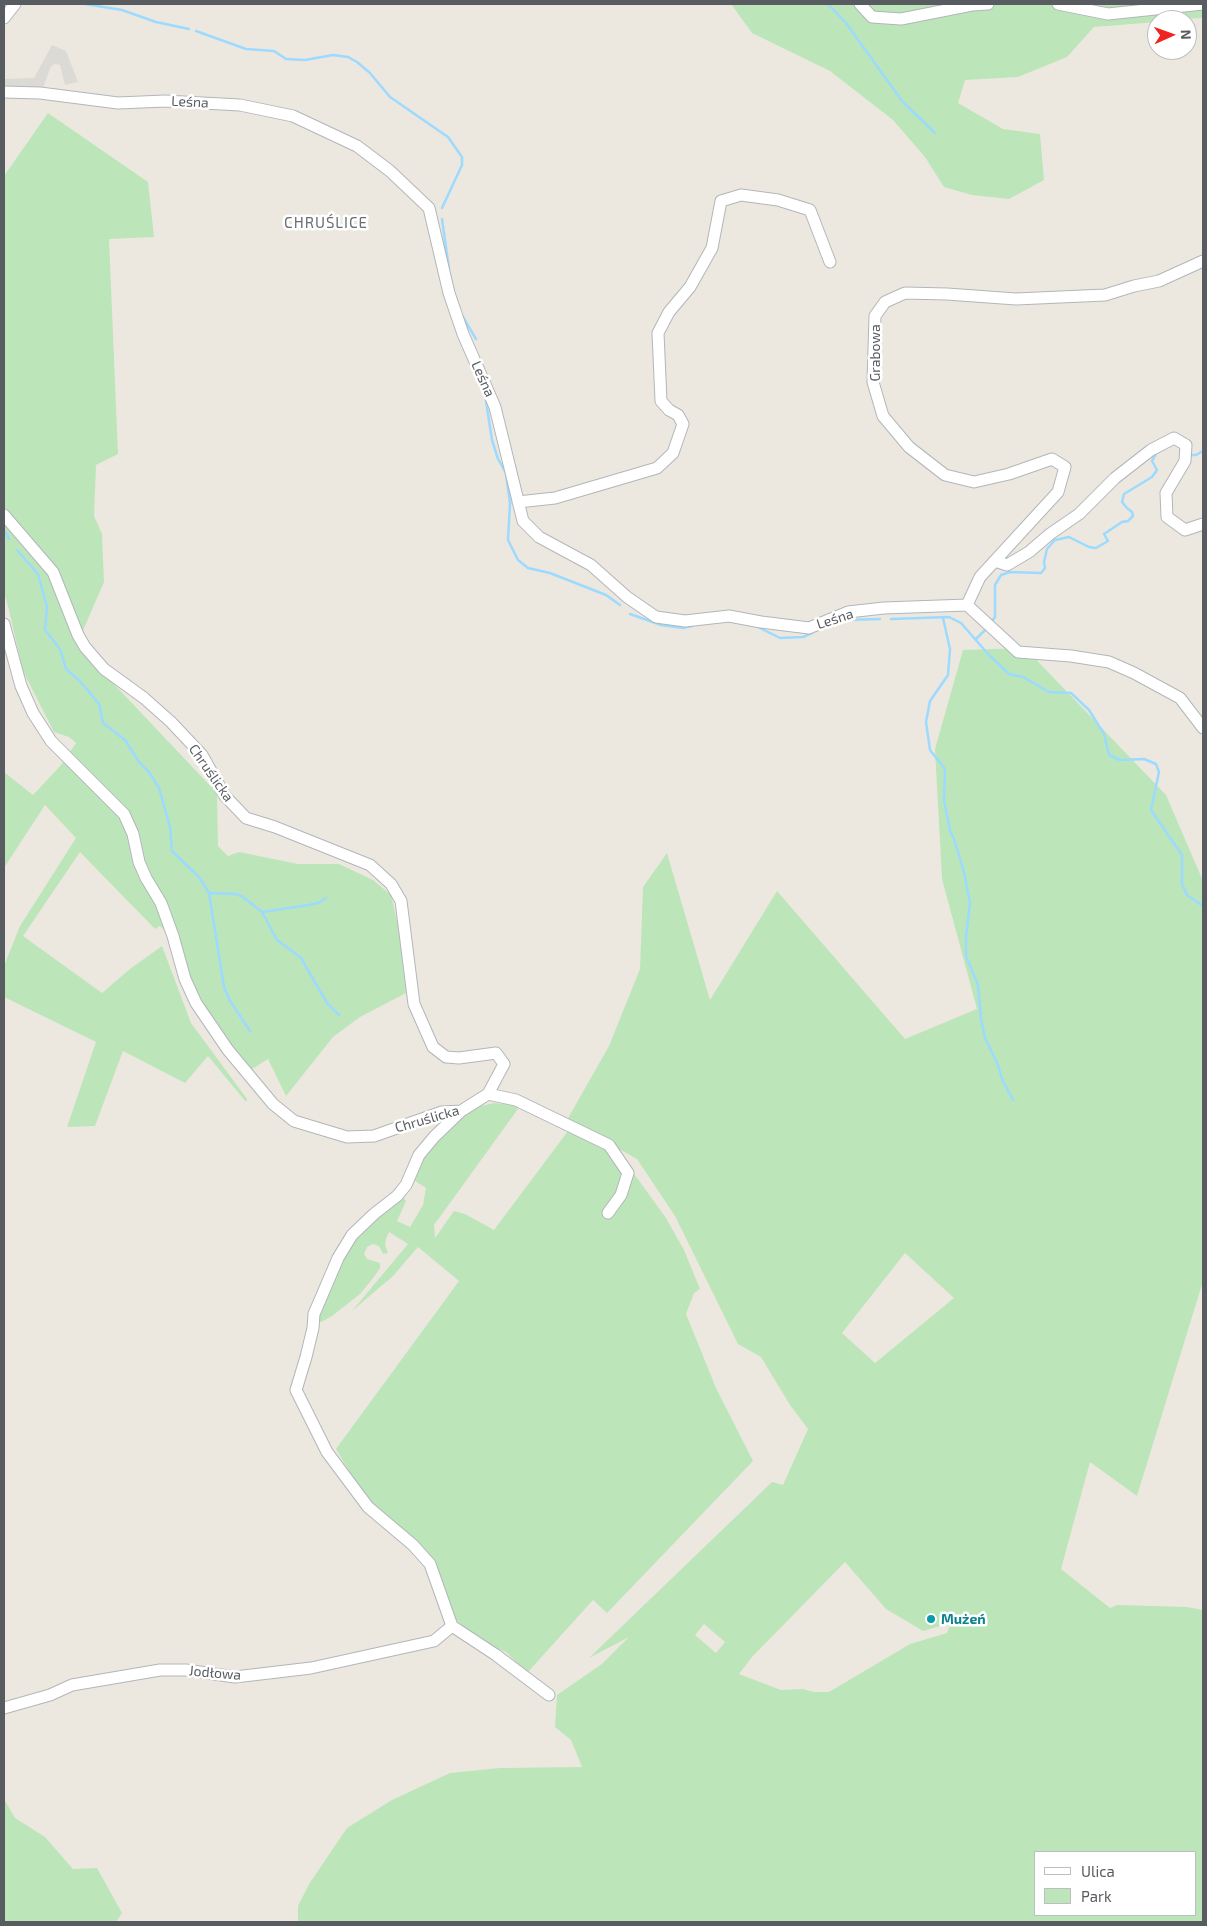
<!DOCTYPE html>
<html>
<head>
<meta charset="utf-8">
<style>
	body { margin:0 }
	#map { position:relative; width:1207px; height:1926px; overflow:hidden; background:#ece8df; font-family:"Exo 2",sans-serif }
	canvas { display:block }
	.frame { position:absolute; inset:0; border:5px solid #585c61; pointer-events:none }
	.legend { position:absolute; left:1034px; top:1851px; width:162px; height:65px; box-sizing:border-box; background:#fff; border:1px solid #bcbec0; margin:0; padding:6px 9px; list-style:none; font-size:15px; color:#585c61 }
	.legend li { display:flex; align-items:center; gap:10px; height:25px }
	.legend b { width:25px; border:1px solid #bcbec0 }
	.north { position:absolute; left:1147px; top:10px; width:50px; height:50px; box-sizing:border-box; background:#fff; border:1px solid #bcbec0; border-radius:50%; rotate:88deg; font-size:14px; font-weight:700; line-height:20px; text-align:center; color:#585c61 }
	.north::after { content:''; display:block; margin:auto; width:18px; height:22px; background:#f02421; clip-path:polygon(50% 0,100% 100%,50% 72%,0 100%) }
</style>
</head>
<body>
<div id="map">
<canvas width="1207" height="1926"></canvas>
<div class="frame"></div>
<ul class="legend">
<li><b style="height:6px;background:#fff"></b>Ulica</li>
<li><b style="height:14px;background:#bce6b9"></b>Park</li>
</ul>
<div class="north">N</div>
</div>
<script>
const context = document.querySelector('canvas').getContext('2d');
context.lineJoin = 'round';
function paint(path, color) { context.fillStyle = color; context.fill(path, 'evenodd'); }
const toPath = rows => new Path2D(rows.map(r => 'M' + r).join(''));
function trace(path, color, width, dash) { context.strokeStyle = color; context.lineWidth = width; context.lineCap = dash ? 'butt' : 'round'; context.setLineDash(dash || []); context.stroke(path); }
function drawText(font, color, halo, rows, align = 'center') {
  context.font = font + ' "Exo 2",sans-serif'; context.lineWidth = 5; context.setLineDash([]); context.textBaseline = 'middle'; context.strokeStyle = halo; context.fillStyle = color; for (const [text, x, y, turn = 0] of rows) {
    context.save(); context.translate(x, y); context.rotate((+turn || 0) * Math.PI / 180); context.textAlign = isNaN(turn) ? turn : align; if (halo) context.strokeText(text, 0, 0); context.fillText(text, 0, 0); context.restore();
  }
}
paint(toPath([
	[52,45,66,51,78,82,65,85,60,65,55,64,51,66,42,91,4,88,5,79,34,78]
]), '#dcdad4');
paint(toPath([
	[731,4,1203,4,1203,18,1157,20,1157,22,1094,27,1067,57,1018,77,965,80,958,103,1003,129,1040,134,1044,180,1009,199,972,195,944,187,925,157,893,120,830,71,752,33],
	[48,113,148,182,154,237,109,239,118,454,96,465,94,516,102,534,104,582,78,642,111,681,217,793,218,846,228,856,239,852,298,864,339,864,373,880,391,895,400,934,406,993,360,1017,333,1037,286,1096,268,1059,252,1069,227,1042,192,984,182,946,160,926,155,929,80,852,23,936,102,993,130,969,162,946,191,1023,247,1099,246,1102,208,1056,185,1083,123,1051,95,1126,67,1127,96,1042,4,997,4,966,20,926,76,838,45,805,4,868,4,772,33,795,61,765,76,743,69,737,54,732,23,671,8,606,4,593,4,176],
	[1025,648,1166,795,1203,881,1203,1281,1137,1496,1090,1462,1061,1569,1110,1608,1117,1605,1187,1607,1203,1610,1203,1922,298,1922,298,1906,309,1884,347,1828,392,1800,450,1773,500,1768,582,1767,571,1740,555,1727,557,1695,602,1664,629,1637,589,1658,772,1482,783,1485,808,1429,790,1405,761,1357,738,1344,675,1216,637,1159,567,1120,609,1046,640,969,643,887,667,853,710,1000,777,891,905,1039,977,1009,942,879,935,749,963,650],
	[905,1253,954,1298,875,1363,842,1333],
	[845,1562,886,1609,923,1631,951,1623,947,1633,910,1644,829,1692,814,1692,803,1689,781,1690,739,1674,752,1657],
	[704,1624,725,1642,716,1653,695,1635],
	[1036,1852,1196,1852,1196,1915,1036,1915],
	[494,1103,515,1105,518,1109,434,1225,435,1238,454,1211,465,1214,494,1230,568,1131,603,1146,627,1164,666,1218,684,1250,700,1289,694,1293,686,1314,716,1388,753,1461,607,1613,593,1600,527,1673,506,1652,483,1643,453,1617,443,1593,437,1566,409,1535,365,1498,336,1449,459,1281,418,1247,393,1276,352,1311,408,1244,389,1232,386,1239,385,1245,388,1253,383,1254,379,1246,373,1244,367,1247,364,1254,367,1259,380,1263,380,1268,374,1277,360,1294,332,1316,321,1322,316,1321,340,1263,353,1241,378,1216,399,1198,404,1198,406,1201,397,1221,410,1227,423,1205,426,1188,415,1181,419,1161,444,1131,476,1107],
	[4,1799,15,1818,45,1837,73,1869,97,1868,122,1913,116,1922,4,1922]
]), '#bce6b9');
trace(toPath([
	[85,4,122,10,156,22,189,29],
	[828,4,846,23,902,101,935,133],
	[196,31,246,49,274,51,286,59,305,60,333,55,348,57,357,62,370,73,390,97,448,137,462,157,462,165,442,208],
	[442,219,449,269],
	[463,317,476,339],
	[486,401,492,440,498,459,506,473,510,503,508,540,518,560,528,568,550,573,606,595,620,605],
	[1190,455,1196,455,1203,451],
	[4,530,9,539],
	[17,550,38,574,47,607,45,630,60,649,66,669,80,681,99,704,103,723,125,740,139,762,149,772,159,788,170,827,172,851,199,877,209,893,236,894,243,897,262,912,277,940,301,958,327,1003,339,1015],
	[630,614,661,625,683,628,692,626],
	[943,618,950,649,948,675,930,701,926,722,930,750,945,769,944,800,950,831,954,839,964,872,970,903,966,937,966,956,978,985,981,1019,985,1038,998,1065,1002,1079,1013,1100],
	[891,619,949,617,961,623,988,654,1009,674,1023,677,1049,692,1071,693,1089,710,1104,734,1109,755,1120,760,1144,759,1156,764,1159,772,1151,810,1182,855,1182,884,1187,895,1203,906],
	[992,621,995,617,995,585,1001,575,1010,572,1041,573,1045,568,1044,562,1047,549,1055,540,1069,537,1089,547,1096,548,1108,541,1104,534,1122,522,1128,521,1133,516,1132,512,1127,508,1122,502,1124,494,1152,477,1157,470,1152,461,1157,452],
	[837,622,846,620,880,619],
	[756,626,780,638,803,637,812,633],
	[976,639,985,630],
	[209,893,224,987,230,1001,250,1031],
	[262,912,309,905,318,903,326,898]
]), '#9cdaff', 2.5);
const minor = toPath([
	[860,4,872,17,901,19,972,5,988,4],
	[1058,4,1108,14,1203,4],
	[4,18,15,4],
	[4,92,40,93,118,103,165,101,240,105,293,116,357,146,390,171,429,208,449,293,463,334,495,407,523,521,539,537,591,565,627,597,656,617,685,621,729,616,761,622,809,628,848,612,884,608,967,605,980,577,1058,492,1065,467,1052,459,1009,474,974,482,945,475,909,447,883,416,873,382,875,316,885,302,905,293,947,294,1016,299,1105,295,1134,286,1159,281,1203,261],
	[518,502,555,498,657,468,673,453,683,424,678,415,669,410,661,401,658,333,669,312,690,287,712,248,721,201,741,195,778,200,810,210,830,262],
	[4,515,53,572,78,635,85,647,104,669,144,698,171,722,202,755,225,796,246,818,275,827,370,865,391,884,401,901,414,1004,433,1047,446,1057,459,1058,496,1053,504,1064,488,1094,461,1111,442,1112,374,1136,347,1137,294,1121,273,1104,228,1050,196,1003,185,979,173,936,161,903,146,878,139,862,133,834,124,814,51,741,33,713,21,686,4,624],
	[995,561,1007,565,1029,552,1050,534,1079,514,1115,478,1151,450,1174,438,1186,445,1185,461,1166,493,1167,517,1185,530,1203,524],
	[967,605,1018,652,1071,656,1109,662,1134,673,1180,698,1203,728],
	[488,1094,516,1100,609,1145,628,1173,621,1195,608,1213],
	[461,1111,434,1137,419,1155,406,1185,397,1196,374,1214,352,1235,338,1258,314,1314,313,1328,306,1357,296,1390,327,1452,368,1507,413,1545,430,1564,452,1626,496,1655,549,1695],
	[4,1708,50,1695,72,1685,160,1670,186,1670,235,1677,311,1668,434,1641,452,1626]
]);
trace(minor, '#b2b6bb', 13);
trace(minor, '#fff', 11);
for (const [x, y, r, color] of [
	[931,1619,5,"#0f9aa8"]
]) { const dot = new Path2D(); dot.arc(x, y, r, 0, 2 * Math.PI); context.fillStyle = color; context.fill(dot); trace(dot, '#fff', 2); }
drawText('14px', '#585c61', '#fff', [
	["Leśna",190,102,3],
	["Grabowa",875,353,-90],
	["Leśna",483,379,66],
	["Leśna",835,619,-18],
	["Chruślicka",211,773,55],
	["Chruślicka",427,1119,-16],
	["Jodłowa",215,1673,5]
]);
drawText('bold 14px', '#0d838f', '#fff', [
	["Mużeń",941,1619]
], 'left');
context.letterSpacing = '1px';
drawText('15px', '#696f73', '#fff', [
	["CHRUŚLICE",326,223]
]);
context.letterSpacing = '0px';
</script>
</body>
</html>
